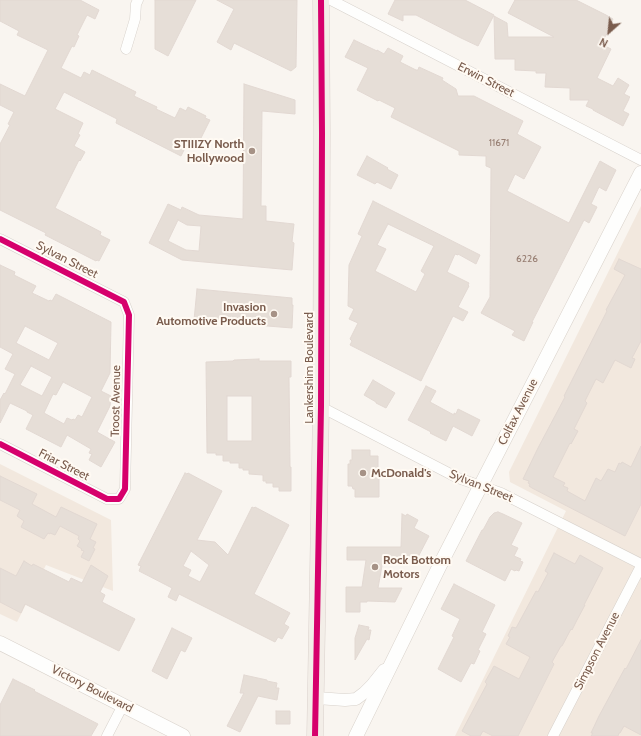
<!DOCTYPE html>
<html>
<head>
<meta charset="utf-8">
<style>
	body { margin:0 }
	#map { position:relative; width:641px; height:736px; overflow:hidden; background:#f9f5f0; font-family:Cabin,sans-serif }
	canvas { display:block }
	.north { position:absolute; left:589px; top:12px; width:40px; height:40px; -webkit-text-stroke:3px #fffaf3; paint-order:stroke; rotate:207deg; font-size:11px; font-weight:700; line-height:16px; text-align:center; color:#7a5c4d }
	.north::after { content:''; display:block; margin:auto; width:14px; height:18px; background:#7a5c4d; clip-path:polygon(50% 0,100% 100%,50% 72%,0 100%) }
</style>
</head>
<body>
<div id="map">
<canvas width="641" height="736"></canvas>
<div class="north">N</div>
</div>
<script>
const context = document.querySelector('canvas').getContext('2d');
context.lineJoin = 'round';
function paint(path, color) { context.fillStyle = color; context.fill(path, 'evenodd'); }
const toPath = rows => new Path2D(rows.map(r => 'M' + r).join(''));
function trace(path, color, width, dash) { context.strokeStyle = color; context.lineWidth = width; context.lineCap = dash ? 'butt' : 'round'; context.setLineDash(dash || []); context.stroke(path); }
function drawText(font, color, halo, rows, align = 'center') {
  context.font = font + ' Cabin,sans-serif'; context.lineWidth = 4; context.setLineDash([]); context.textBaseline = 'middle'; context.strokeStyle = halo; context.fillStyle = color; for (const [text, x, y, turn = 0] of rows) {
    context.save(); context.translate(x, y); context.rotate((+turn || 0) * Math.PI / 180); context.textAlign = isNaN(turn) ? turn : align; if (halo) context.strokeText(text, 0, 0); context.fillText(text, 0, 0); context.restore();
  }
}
paint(toPath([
	[641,206,641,736,455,736,566,511,510,482,509,472],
	[0,464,111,520,113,591,46,565,17,622,0,614]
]), '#f2e8de');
const building = toPath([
	[0,0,80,0,99,10,95,19,87,15,77,35,79,36,74,47,72,46,61,68,81,78,84,72,90,75,92,70,136,92,134,96,157,107,156,109,175,118,180,108,186,111,188,107,206,116,205,118,210,120,199,142,190,138,181,156,116,123,117,119,64,92,55,109,83,123,78,134,80,135,74,146,85,152,80,161,79,160,55,208,101,232,100,235,110,240,99,261,97,260,96,261,45,235,46,233,0,210,0,144,10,125,8,124,14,112,0,105,0,84,25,96,48,50,17,35,19,31,0,21,0,0],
	[155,0,196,0,168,56,155,49,155,0],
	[217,0,297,0,296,67,291,71,234,43,231,50,217,42,234,9,217,0],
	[395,0,465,0,494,15,478,46,461,38,416,15,403,15,403,21,388,14,395,0],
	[515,0,576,0,606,15,613,19,611,23,612,24,601,44,611,49,597,78,613,86,618,78,629,85,624,94,630,97,629,98,629,99,623,111,629,114,623,126,593,110,593,109,586,106,589,100,570,100,570,88,545,87,546,73,536,73,536,71,515,70,515,59,495,59,494,16,507,23,508,37,554,37,508,13,515,0],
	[354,40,377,51,377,50,384,54,388,48,403,56,400,62,416,70,418,70,419,67,443,78,442,80,456,89,458,96,474,96,523,121,517,134,541,147,524,179,515,174,507,191,569,223,600,161,616,170,606,191,599,187,591,204,597,207,589,223,584,220,532,322,533,322,524,341,512,335,515,331,481,313,490,297,491,168,486,166,486,156,459,155,459,151,391,117,395,108,379,100,378,101,357,90,368,68,345,57,354,40],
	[244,84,295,100,295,114,262,111,261,206,266,206,266,221,294,224,292,242,294,243,292,270,182,260,149,243,168,204,181,210,182,207,199,215,243,219,244,84],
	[178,220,187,225,201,226,199,251,186,250,168,241,178,220],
	[367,156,388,168,387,169,398,175,391,189,377,182,375,184,357,175,367,156],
	[373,201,480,255,476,264,458,254,458,255,455,254,447,272,469,283,468,285,469,286,458,307,468,312,463,321,453,316,421,381,350,345,352,341,350,339,358,323,349,319,354,309,348,306,349,265,362,236,358,234,373,201],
	[388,224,434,246,421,271,425,274,416,292,375,271,386,249,377,245,388,224],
	[619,259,641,269,641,341,632,358,635,359,631,368,615,360,603,383,596,379,585,401,587,403,574,429,578,431,571,444,570,443,553,477,565,483,563,486,568,488,567,491,585,501,596,478,601,481,608,469,615,472,619,463,621,464,622,462,631,467,641,446,641,504,625,536,532,488,529,486,530,484,528,483,529,481,523,479,538,448,565,397,564,396,607,311,606,310,625,275,614,269,619,259],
	[0,265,15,272,14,275,36,286,32,293,49,301,50,300,52,301,56,294,111,322,110,373,101,391,111,396,110,406,97,432,115,442,101,467,89,460,92,454,89,453,91,449,67,435,61,447,26,429,33,415,27,412,27,411,10,403,0,423,0,400,4,393,5,394,15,374,5,369,13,354,0,347,0,265],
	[25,326,58,343,49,360,16,343,25,326],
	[31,366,52,377,42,396,20,385,31,366],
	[63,382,92,397,82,417,78,415,75,420,73,419,72,420,67,418,64,424,44,413,53,394,56,395,63,382],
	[197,289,292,298,292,305,293,305,292,328,194,320,197,289],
	[259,359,259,361,291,361,291,377,289,377,290,467,291,467,291,491,279,491,279,487,273,487,273,483,266,483,266,481,263,481,263,475,249,474,249,470,243,470,243,468,239,468,239,463,230,463,230,461,223,461,223,455,216,455,216,453,207,453,206,362,233,361,234,360,259,359],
	[227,396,252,396,252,441,227,441,227,396],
	[373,380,395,393,386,408,376,403,376,402,364,395,373,380],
	[426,386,436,391,430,402,454,415,454,413,456,414,458,409,480,420,472,436,453,426,446,441,430,433,431,432,408,420,426,386],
	[352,450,370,450,370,456,378,456,378,470,379,470,379,497,355,497,355,489,353,489,352,486,348,486,348,464,350,464,350,460,352,460,352,450],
	[185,473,187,474,188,473,222,491,197,540,215,542,228,555,252,507,254,508,255,507,289,525,254,594,290,613,284,624,289,627,282,639,278,637,275,642,179,594,176,601,168,597,172,588,139,571,141,566,138,565,185,473],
	[191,551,209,565,200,582,188,576,191,570,183,566,191,551],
	[0,476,37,494,32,504,56,517,61,507,97,524,90,539,96,542,93,548,95,549,89,561,81,557,84,551,81,550,82,549,77,546,80,541,78,539,79,536,60,526,55,535,50,533,50,534,48,533,44,539,21,527,24,521,17,516,20,510,0,500,0,476],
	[498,512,503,514,522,523,511,545,518,548,514,556,521,559,520,561,523,562,519,571,516,570,515,571,511,569,505,581,466,561,482,530,483,530,490,517,494,513,498,512],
	[402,514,406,516,407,514,418,520,414,528,429,536,417,559,383,560,378,588,402,588,395,602,367,601,367,602,360,602,360,612,346,612,346,587,362,587,366,560,347,560,347,547,401,547,402,514],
	[554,553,575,564,580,555,603,568,584,605,585,605,577,620,572,630,571,629,562,646,561,646,552,662,554,664,518,736,493,736,483,731,480,736,471,736,462,731,487,684,485,682,494,666,519,679,530,657,506,644,510,637,508,636,512,627,516,628,536,591,538,592,548,573,545,571,554,553],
	[24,561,32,566,33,564,69,582,71,578,82,583,91,565,108,576,100,592,105,595,102,602,135,619,119,651,25,604,21,613,0,602,0,568,16,576,24,561],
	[454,584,495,605,482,632,486,634,478,650,480,651,474,664,471,663,461,682,438,669,454,637,452,636,460,619,441,609,454,584],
	[359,625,369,627,368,630,371,630,369,640,367,639,355,660,355,638,359,625],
	[172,628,192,638,185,652,181,650,167,679,152,671,172,628],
	[641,640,641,735,624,726,620,733,619,733,618,736,591,736,593,733,591,733,599,716,625,668,626,669,641,640],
	[244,675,267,680,267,681,277,683,276,688,279,688,277,700,258,696,240,732,227,726,244,693,240,693,244,675],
	[13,679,35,690,34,691,98,724,91,736,0,736,0,705,13,679],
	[276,711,290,711,290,724,276,724,276,711]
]);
paint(building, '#e6ded7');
trace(building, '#e2d8d2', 1);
const minor = toPath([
	[331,0,641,160],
	[126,49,135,19,136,4,138,0],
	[0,239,124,302,129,315,125,489,119,499,107,499,0,444],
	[321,407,458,478,501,493,641,564],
	[107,736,123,705],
	[553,736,641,566]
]);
const tertiary = toPath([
	[317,698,345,700,356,699,364,693,372,685,384,670]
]);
const secondary = toPath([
	[0,643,183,736],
	[356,736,442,561,641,173]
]);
const primary = toPath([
	[315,736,321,407,322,133,321,0]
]);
trace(minor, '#d7d1cb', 11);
trace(tertiary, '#d7d1cb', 13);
trace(secondary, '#d9d2cb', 15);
trace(primary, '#dad1cc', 17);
trace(minor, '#fefefd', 10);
trace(tertiary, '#fefefd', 12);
trace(secondary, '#fefefd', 14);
trace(primary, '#f3eee8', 16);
trace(toPath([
	[0,239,124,302,129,315,125,489,119,499,107,499,0,444],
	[315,736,321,407,322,133,321,0]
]), '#d6006c', 6);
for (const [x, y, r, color] of [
	[252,151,4,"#a69286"],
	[274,314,4,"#a69286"],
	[363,473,4,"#a69286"],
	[375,567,4,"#a69286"]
]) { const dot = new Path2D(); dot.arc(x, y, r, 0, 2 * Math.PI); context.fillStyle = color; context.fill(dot); trace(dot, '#fffaf3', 1.5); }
drawText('10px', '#977e72', null, [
	["11671",499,143],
	["6226",527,259]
]);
drawText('12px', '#7a5c4d', '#fffaf3', [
	["Erwin Street",486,80,27],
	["Sylvan Street",67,260,27],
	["Lankershim Boulevard",309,368,-90],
	["Troost Avenue",116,401,-89],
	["Colfax Avenue",518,412,-63],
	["Friar Street",64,465,27],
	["Sylvan Street",481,486,22],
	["Simpson Avenue",597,651,-63],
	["Victory Boulevard",92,689,27]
]);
drawText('bold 12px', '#7a5c4d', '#fffaf3', [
	["STIIIZY North",244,144],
	["Hollywood",244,158],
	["Invasion",266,307],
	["Automotive Products",266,321],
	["McDonald's",371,473,"left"],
	["Rock Bottom",383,560,"left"],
	["Motors",383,574,"left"]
], 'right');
</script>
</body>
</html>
